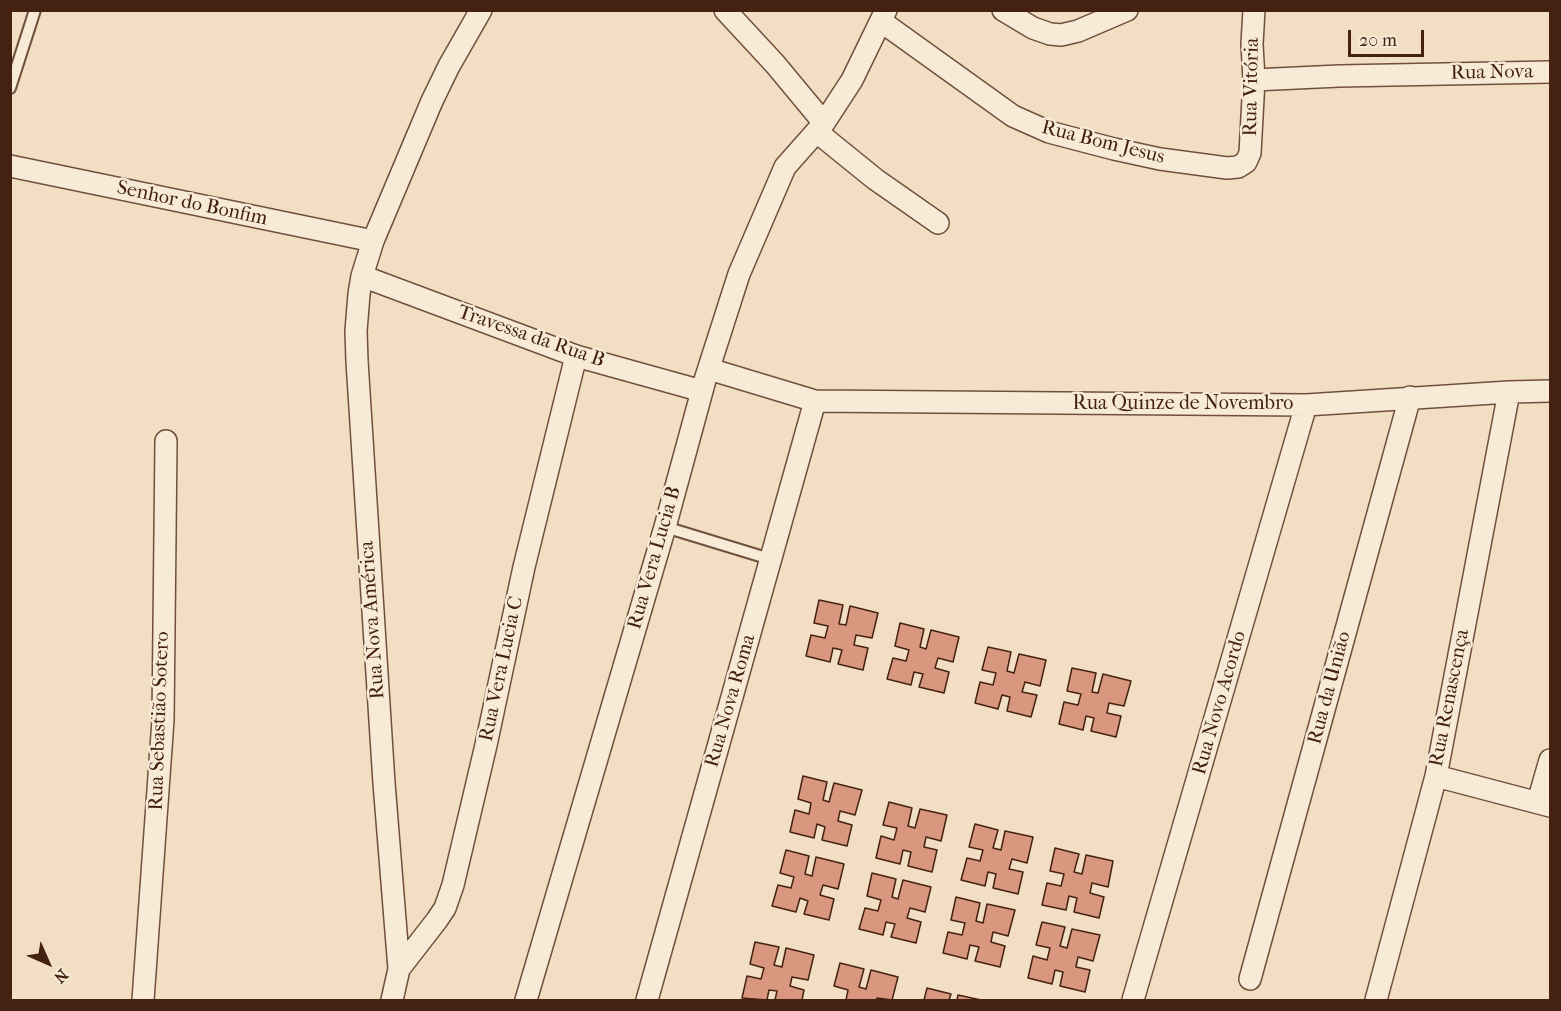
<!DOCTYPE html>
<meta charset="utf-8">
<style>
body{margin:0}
#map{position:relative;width:1561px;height:1011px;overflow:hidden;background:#f2dec2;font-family:"IM FELL French Canon",serif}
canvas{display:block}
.frame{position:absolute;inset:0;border:12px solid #442111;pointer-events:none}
.north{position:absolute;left:18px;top:933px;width:60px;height:60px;-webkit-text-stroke:4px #f7ead7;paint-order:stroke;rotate:135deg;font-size:16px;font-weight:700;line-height:24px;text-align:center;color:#442111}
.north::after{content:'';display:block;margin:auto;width:21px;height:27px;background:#442111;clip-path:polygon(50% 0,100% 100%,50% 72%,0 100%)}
.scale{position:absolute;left:1348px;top:30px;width:76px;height:27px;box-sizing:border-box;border:3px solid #442111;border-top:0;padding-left:8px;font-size:18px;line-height:21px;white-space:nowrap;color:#442111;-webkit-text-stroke:4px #f7ead7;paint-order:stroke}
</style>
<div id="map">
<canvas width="1561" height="1011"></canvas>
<div class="frame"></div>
<div class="north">N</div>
<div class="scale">20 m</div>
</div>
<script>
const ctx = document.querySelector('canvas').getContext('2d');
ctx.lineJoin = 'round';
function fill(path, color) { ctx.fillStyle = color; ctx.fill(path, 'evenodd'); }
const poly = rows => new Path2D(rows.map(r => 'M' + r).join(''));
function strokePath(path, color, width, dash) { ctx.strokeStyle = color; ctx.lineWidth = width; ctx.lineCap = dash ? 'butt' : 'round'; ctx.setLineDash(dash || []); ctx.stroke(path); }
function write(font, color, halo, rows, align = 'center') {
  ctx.font = font + ' "IM FELL French Canon",serif'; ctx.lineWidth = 5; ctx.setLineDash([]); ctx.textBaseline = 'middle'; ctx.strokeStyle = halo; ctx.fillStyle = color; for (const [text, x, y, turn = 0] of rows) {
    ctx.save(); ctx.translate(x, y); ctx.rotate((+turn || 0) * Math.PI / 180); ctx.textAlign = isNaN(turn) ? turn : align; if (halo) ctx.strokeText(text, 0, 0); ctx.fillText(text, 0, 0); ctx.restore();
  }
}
const building = poly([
 [819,600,843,605,839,624,846,625,850,606,878,613,872,638,856,635,854,645,868,648,863,670,838,664,842,650,833,648,830,662,806,656,811,635,825,638,828,626,814,623,819,600],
 [900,623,924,629,920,647,926,649,931,630,959,637,953,662,938,658,935,668,949,672,944,693,919,687,923,674,914,672,911,685,887,679,893,658,906,661,909,650,895,646,900,623],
 [988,647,1011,652,1007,671,1014,673,1019,654,1046,660,1040,686,1025,682,1022,692,1037,695,1031,717,1007,711,1010,697,1002,695,998,709,975,703,980,682,993,685,996,673,982,670,988,647],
 [1072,668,1096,673,1092,692,1098,693,1103,674,1131,681,1124,706,1109,703,1107,713,1121,716,1116,737,1091,731,1094,718,1086,716,1083,730,1059,724,1064,702,1078,705,1081,694,1067,691,1072,668],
 [803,776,827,782,823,800,829,802,834,783,862,790,855,815,840,811,838,821,852,825,847,846,822,840,825,827,817,824,814,838,790,832,795,810,809,814,811,803,798,799,803,776],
 [889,802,912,808,908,826,915,828,920,809,947,815,941,841,926,837,924,847,937,850,932,872,908,866,911,852,903,850,900,864,876,858,881,836,894,840,897,828,883,825,889,802],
 [975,824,998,830,993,848,1001,850,1005,831,1033,837,1027,863,1012,859,1009,869,1023,872,1018,894,993,888,996,874,988,872,985,886,961,880,967,858,980,861,983,850,969,847,975,824],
 [1055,848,1079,854,1074,872,1082,874,1086,855,1113,861,1108,887,1092,883,1090,893,1104,897,1099,918,1074,912,1077,898,1069,896,1066,910,1042,905,1047,883,1061,886,1064,874,1050,871,1055,848],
 [786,850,809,856,805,874,812,876,816,857,844,864,838,889,823,885,820,895,834,899,829,920,804,914,808,901,800,898,796,912,772,906,778,885,791,888,794,877,780,873,786,850],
 [872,873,896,879,892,897,898,899,903,880,931,887,925,912,910,908,907,918,921,922,916,943,891,937,895,924,886,922,883,935,859,929,865,908,878,911,881,900,867,896,872,873],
 [956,897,980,903,976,921,983,923,987,904,1015,910,1008,936,993,932,991,942,1005,946,1000,967,975,961,979,947,970,945,967,959,943,953,948,932,962,935,965,923,951,920,956,897],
 [1042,922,1065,927,1060,946,1067,948,1072,929,1100,935,1093,961,1078,957,1076,967,1090,970,1085,992,1060,986,1063,972,1055,970,1052,984,1028,978,1033,956,1047,960,1050,948,1036,945,1042,922],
 [755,942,779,947,774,965,782,967,786,948,814,955,808,980,792,977,790,986,804,990,802,1000,775,1000,777,991,769,990,767,1000,742,998,747,976,761,979,764,968,750,964,755,942],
 [840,963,864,969,859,987,866,989,871,970,898,977,892,1000,877,998,876,1000,846,1000,848,990,834,986,840,963],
 [927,988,951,994,949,1000,924,1000,927,988],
 [958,995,981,1000,957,1000,958,995]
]);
fill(building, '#d8977e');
strokePath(building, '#442111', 1.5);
const lane = poly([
 [10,88,35,10],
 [665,527,770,559]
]);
const street = poly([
 [725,10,775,64,824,123],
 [1003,10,1033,28,1050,34,1061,35,1078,31,1127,10],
 [882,22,1013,116,1049,132,1114,149,1160,159,1227,168,1238,167,1246,162,1250,153,1254,80,1252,44,1254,10],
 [1254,80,1339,76,1550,72],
 [817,132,875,179,938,223],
 [10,166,373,241],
 [362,276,576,356,702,391],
 [709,369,815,401,1306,405,1509,392,1550,391],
 [1436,776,1550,806],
 [1538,802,1550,760],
 [399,969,437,920,445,908,453,885,486,745,524,567,576,356],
 [1250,979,1410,397],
 [143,1000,163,720,166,441],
 [392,1000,399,969,384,783,357,361,356,331,359,294,362,276,373,241,432,101,449,66,481,10],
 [526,1000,665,527,705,380,739,274,785,167,824,123,852,80,886,10],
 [647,1000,815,401],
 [1133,1000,1306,405],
 [1376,1000,1436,776,1509,392]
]);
strokePath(lane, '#70503d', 14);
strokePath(street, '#70503d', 24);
strokePath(lane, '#f7ead7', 10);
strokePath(street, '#f7ead7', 21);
write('20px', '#442111', '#f7ead7', [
 ["Rua Nova",1492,73,-1],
 ["Rua Vitória",1252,87,-89],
 ["Rua Bom Jesus",1103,143,14],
 ["Senhor do Bonfim",192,204,12],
 ["Travessa da Rua B",531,337,19],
 ["Rua Quinze de Novembro",1183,404],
 ["Rua Vera Lucia B",655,558,-74],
 ["Rua Nova América",373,620,-94],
 ["Rua Vera Lucia C",502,669,-78],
 ["Rua da União",1330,688,-75],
 ["Rua Renascença",1450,698,-79],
 ["Rua Nova Roma",731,701,-74],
 ["Rua Novo Acordo",1220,703,-74],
 ["Rua Sebastião Sotero",160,721,-88]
]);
</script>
